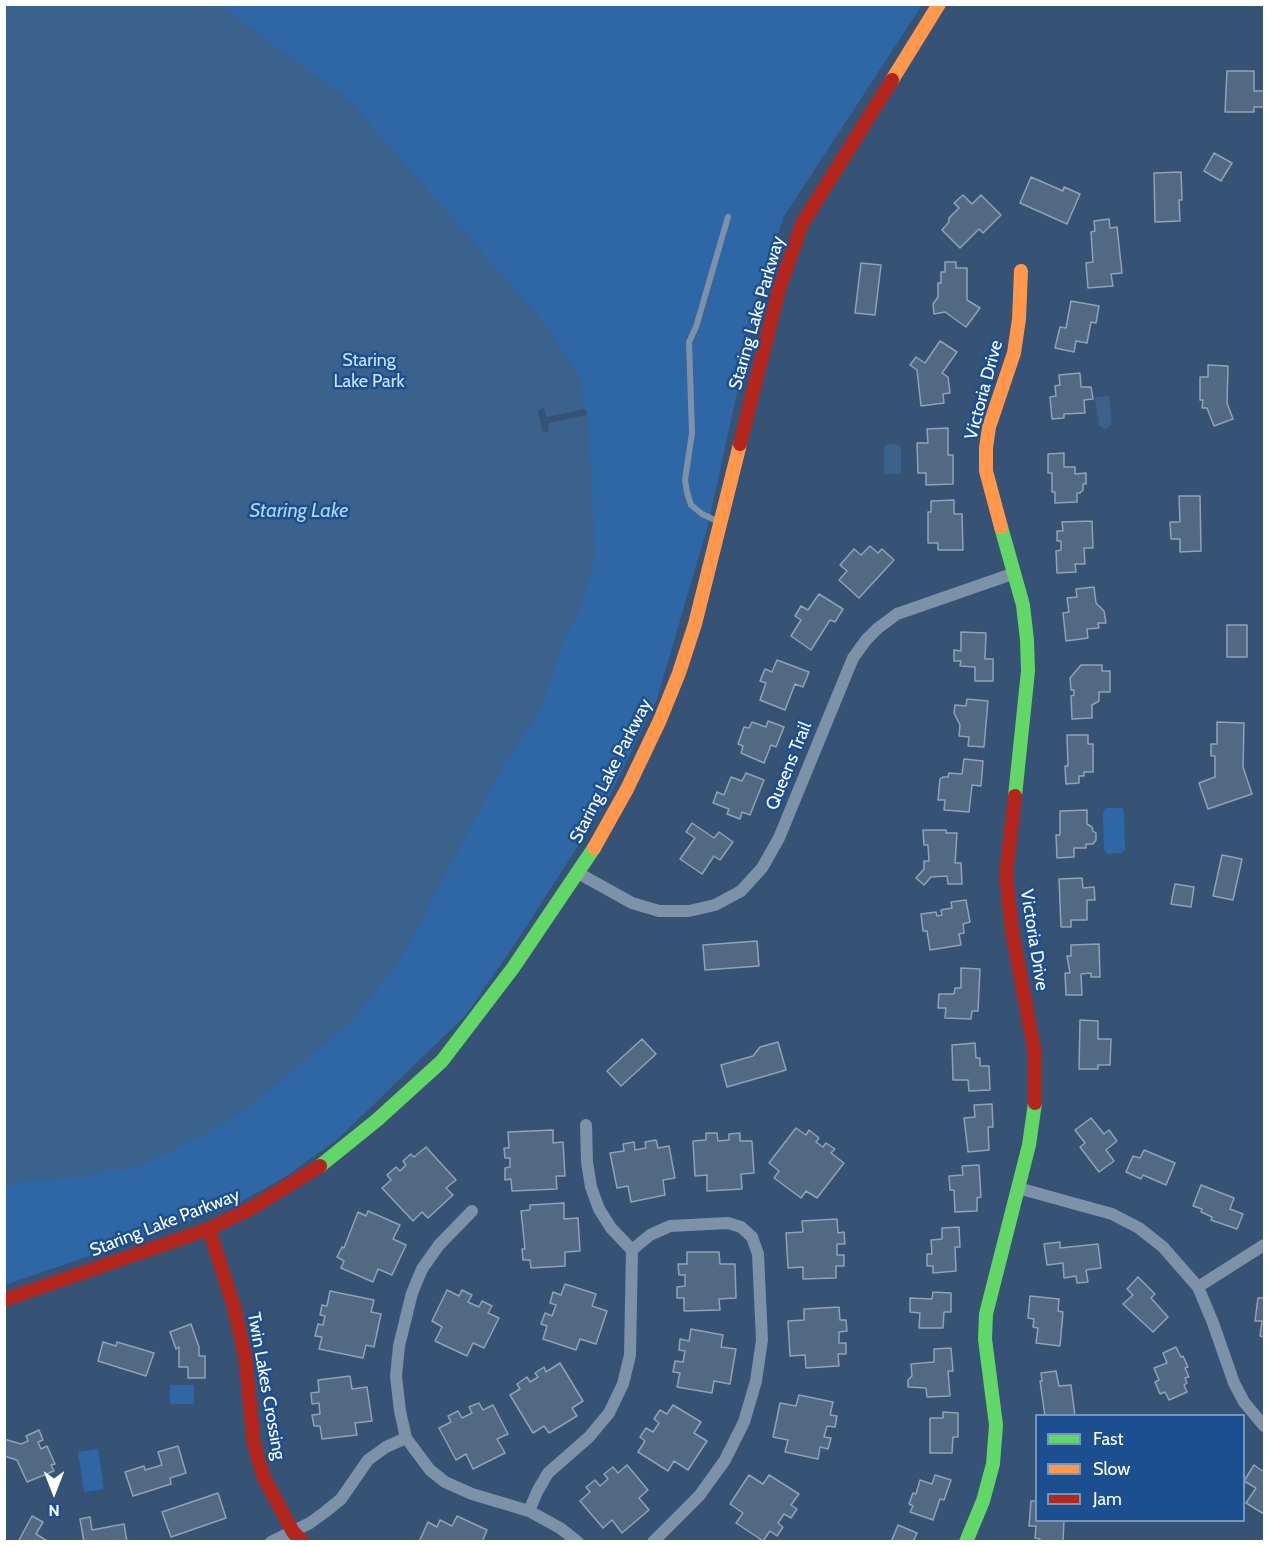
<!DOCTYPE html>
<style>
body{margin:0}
#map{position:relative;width:1269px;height:1546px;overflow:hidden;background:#365274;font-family:Cabin,sans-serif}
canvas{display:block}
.frame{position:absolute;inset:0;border:6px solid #fff;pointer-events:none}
.legend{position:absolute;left:1035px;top:1414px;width:210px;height:108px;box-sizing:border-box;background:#1b4f8f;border:2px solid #7695bc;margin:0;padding:8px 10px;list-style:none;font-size:18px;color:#fff}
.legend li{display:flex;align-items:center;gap:12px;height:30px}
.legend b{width:30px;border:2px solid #7695bc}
.north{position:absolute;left:24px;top:1462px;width:60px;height:60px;-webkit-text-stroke:4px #1b4f8f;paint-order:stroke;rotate:180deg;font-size:16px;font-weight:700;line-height:24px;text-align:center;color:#fff}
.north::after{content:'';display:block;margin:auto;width:21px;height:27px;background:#fff;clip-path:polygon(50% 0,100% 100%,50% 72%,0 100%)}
</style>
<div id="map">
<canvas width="1269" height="1546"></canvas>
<div class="frame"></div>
<ul class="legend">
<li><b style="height:8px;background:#63d668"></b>Fast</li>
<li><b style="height:8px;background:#ff974d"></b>Slow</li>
<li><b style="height:8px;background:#b3261e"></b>Jam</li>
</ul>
<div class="north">N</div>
</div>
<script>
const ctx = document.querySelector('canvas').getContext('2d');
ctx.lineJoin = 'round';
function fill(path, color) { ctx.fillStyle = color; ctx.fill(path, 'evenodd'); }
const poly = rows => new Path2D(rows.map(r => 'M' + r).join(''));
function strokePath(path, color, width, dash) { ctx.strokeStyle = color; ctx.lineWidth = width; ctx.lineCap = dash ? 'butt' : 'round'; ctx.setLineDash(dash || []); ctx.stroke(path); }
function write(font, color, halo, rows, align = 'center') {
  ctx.font = font + ' Cabin,sans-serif'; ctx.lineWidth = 5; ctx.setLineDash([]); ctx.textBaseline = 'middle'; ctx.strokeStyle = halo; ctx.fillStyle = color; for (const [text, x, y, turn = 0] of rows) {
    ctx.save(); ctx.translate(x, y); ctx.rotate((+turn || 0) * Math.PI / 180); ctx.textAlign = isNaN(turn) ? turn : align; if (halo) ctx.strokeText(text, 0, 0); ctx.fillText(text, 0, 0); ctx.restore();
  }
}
fill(poly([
 [4,5,922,5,783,218,757,302,708,525,657,699,608,799,519,938,466,1015,339,1138,285,1177,231,1207,5,1285],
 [1106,808,1122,808,1124,811,1125,850,1122,853,1108,854,1104,850,1103,812],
 [170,1385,194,1385,194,1404,170,1404],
 [98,1449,104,1489,84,1492,78,1452]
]), '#2f66a5');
fill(poly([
 [4,5,219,5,349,100,544,323,578,375,588,420,595,556,578,613,564,639,541,708,501,769,401,959,352,1020,294,1070,234,1118,173,1150,130,1170,109,1169,85,1177,33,1180,5,1187],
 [1109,396,1112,424,1106,429,1099,426,1095,397],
 [889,444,896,444,901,447,901,474,884,474,884,447]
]), '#3b618d');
fill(poly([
 [544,408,546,417,586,409,587,415,548,423,549,431,543,433,538,410]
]), '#365274');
const building = poly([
 [1227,71,1254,71,1254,91,1264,91,1264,107,1254,107,1254,112,1225,112,1227,71],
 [1214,153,1232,163,1221,181,1204,171,1214,153],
 [1181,172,1182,200,1179,200,1180,221,1155,222,1154,173,1181,172],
 [1031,177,1063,191,1064,187,1080,194,1067,224,1020,203,1031,177],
 [963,195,972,204,981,195,1001,215,983,233,979,229,960,248,942,230,949,222,949,218,959,208,954,203,963,195],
 [1109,219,1110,228,1117,227,1122,273,1111,274,1113,286,1088,288,1086,263,1093,262,1091,232,1095,231,1094,221,1109,219],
 [945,262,956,262,956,268,967,268,967,300,980,308,966,327,945,312,934,314,933,304,938,297,938,283,941,283,941,272,945,272,945,262],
 [861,263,881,265,875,315,855,313,861,263],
 [1071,301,1099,306,1096,323,1091,322,1087,343,1076,341,1074,352,1055,348,1060,327,1066,328,1071,301],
 [940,341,957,352,942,373,948,377,950,393,943,394,944,403,921,406,917,370,910,365,916,357,925,363,940,341],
 [1208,365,1228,366,1227,403,1233,419,1214,426,1207,408,1202,408,1203,400,1200,400,1200,377,1208,377,1208,365],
 [1080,373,1081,387,1091,387,1093,399,1084,400,1085,413,1064,414,1064,418,1052,419,1050,397,1056,396,1055,386,1060,385,1059,375,1080,373],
 [948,428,948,455,953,455,953,484,926,485,926,473,918,473,917,443,928,443,927,429,948,428],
 [1064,453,1064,467,1075,467,1075,474,1086,473,1086,484,1083,484,1083,490,1080,493,1077,493,1077,502,1055,503,1055,492,1052,492,1052,473,1048,473,1048,454,1064,453],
 [1179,496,1200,496,1201,551,1180,552,1180,539,1171,539,1170,522,1180,522,1179,496],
 [954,500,954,514,962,514,963,550,938,550,938,543,928,543,928,512,931,512,931,501,954,500],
 [1092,521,1093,548,1084,548,1085,564,1075,564,1076,572,1057,573,1056,551,1061,550,1061,541,1057,541,1057,531,1063,531,1062,522,1092,521],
 [870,546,878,553,882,549,894,560,859,598,839,580,847,571,840,565,854,549,861,555,870,546],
 [1094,587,1096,603,1104,611,1106,623,1098,623,1099,628,1087,629,1088,638,1066,641,1063,613,1069,612,1067,598,1077,597,1076,589,1094,587],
 [819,594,843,609,835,622,830,620,811,650,791,636,801,620,795,616,801,606,808,610,819,594],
 [1227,625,1247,625,1247,657,1227,657,1227,625],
 [961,632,986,633,985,659,993,659,993,681,975,681,975,667,960,666,961,661,954,661,954,650,961,651,961,632],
 [777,660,809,672,803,687,795,684,785,710,760,700,766,683,760,681,765,669,772,672,777,660],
 [1081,665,1102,665,1102,671,1110,671,1110,692,1099,692,1099,701,1092,705,1092,718,1072,719,1071,696,1074,695,1074,690,1071,690,1070,678,1081,665],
 [967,699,988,701,984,747,968,746,969,737,959,736,960,725,954,713,955,705,966,706,967,699],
 [768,721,784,727,776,747,771,745,764,763,741,753,743,746,738,744,744,727,749,728,752,722,766,727,768,721],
 [1217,722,1244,723,1243,767,1252,794,1208,809,1199,783,1215,777,1215,756,1211,756,1211,744,1217,744,1217,722],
 [1067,735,1088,735,1088,744,1093,744,1093,772,1084,772,1084,776,1079,776,1079,783,1066,784,1065,766,1068,766,1067,735],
 [964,759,983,761,981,786,972,785,969,812,944,810,945,800,938,800,940,779,943,777,948,777,949,773,962,774,964,759],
 [746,773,764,780,750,815,742,812,740,819,727,814,729,809,713,803,717,792,724,795,731,777,742,781,746,773],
 [1087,810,1087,824,1092,827,1093,831,1096,833,1096,840,1093,844,1086,844,1086,848,1074,848,1074,857,1057,858,1056,835,1060,835,1060,811,1087,810],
 [692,823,714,838,719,832,733,842,720,860,714,856,702,874,680,859,695,838,686,832,692,823],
 [923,830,946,830,946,833,957,833,955,863,961,863,962,884,948,884,947,876,931,877,924,885,916,878,924,869,924,861,929,861,928,845,924,845,923,830],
 [1222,855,1242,859,1233,900,1213,896,1222,855],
 [1082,878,1083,888,1094,887,1095,900,1087,900,1087,920,1071,920,1071,927,1061,927,1059,879,1082,878],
 [1175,884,1194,887,1191,907,1171,904,1175,884],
 [966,900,970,922,963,924,964,933,959,934,961,945,930,950,927,931,923,931,921,914,936,912,937,916,942,915,941,910,952,908,951,902,966,900],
 [757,941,759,966,705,970,703,945,757,941],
 [1099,944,1100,977,1091,977,1091,973,1081,974,1082,995,1066,995,1065,973,1070,973,1067,956,1071,956,1071,945,1099,944],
 [961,968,980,969,978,1011,972,1011,971,1019,945,1018,946,1008,938,1008,939,994,954,994,955,988,961,988,961,968],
 [1080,1020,1098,1021,1098,1039,1111,1039,1110,1065,1098,1065,1098,1069,1079,1069,1080,1020],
 [642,1039,656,1054,621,1086,607,1071,642,1039],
 [778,1042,786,1070,727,1087,721,1065,753,1056,760,1047,778,1042],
 [975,1043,976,1058,980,1058,980,1066,989,1066,990,1090,969,1091,968,1080,953,1080,952,1045,975,1043],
 [992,1104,993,1127,988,1127,989,1150,968,1152,964,1118,975,1117,974,1105,992,1104],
 [1091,1118,1104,1134,1109,1130,1117,1141,1106,1150,1114,1161,1099,1172,1080,1147,1085,1143,1075,1130,1091,1118],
 [796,1128,806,1135,809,1130,819,1138,816,1142,823,1147,826,1143,835,1149,831,1153,844,1163,817,1198,806,1191,801,1198,774,1178,779,1171,769,1163,796,1128],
 [553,1130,553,1143,563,1142,565,1176,556,1176,557,1189,512,1191,511,1179,505,1180,505,1168,510,1167,510,1158,505,1158,504,1148,509,1148,508,1132,553,1130],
 [706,1133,717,1133,718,1141,729,1140,729,1134,740,1133,740,1141,752,1141,754,1173,741,1174,742,1189,707,1191,707,1175,695,1176,693,1141,706,1140,706,1133],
 [656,1140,658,1148,669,1146,675,1178,663,1180,665,1195,631,1202,628,1186,617,1188,610,1153,624,1151,623,1144,634,1142,635,1150,646,1148,645,1142,656,1140],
 [426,1147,456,1180,446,1188,453,1195,428,1218,422,1212,413,1221,382,1188,391,1180,387,1175,396,1167,400,1171,406,1165,403,1161,411,1154,414,1157,426,1147],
 [1144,1150,1175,1163,1166,1185,1143,1175,1141,1179,1126,1172,1133,1156,1140,1158,1144,1150],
 [979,1165,981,1197,977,1198,977,1211,955,1212,954,1190,950,1190,949,1176,963,1175,962,1166,979,1165],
 [1201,1185,1234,1198,1230,1209,1243,1214,1237,1229,1211,1220,1212,1217,1201,1212,1202,1209,1193,1206,1201,1185],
 [564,1203,564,1219,578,1218,580,1251,565,1252,565,1266,531,1268,530,1260,523,1260,522,1249,525,1249,521,1211,530,1210,530,1205,564,1203],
 [368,1211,400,1225,393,1239,406,1245,392,1275,378,1269,373,1282,341,1268,344,1261,337,1257,342,1247,344,1248,358,1212,366,1216,368,1211],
 [837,1219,838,1233,844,1232,845,1244,837,1244,837,1255,844,1255,844,1266,836,1266,836,1278,803,1279,803,1267,788,1268,786,1233,803,1232,802,1221,837,1219],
 [959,1227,960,1247,955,1247,956,1271,933,1273,933,1266,927,1266,927,1254,932,1254,931,1240,942,1239,942,1228,959,1227],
 [1060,1242,1060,1248,1098,1244,1101,1268,1086,1270,1088,1282,1077,1283,1076,1276,1064,1278,1063,1263,1047,1265,1044,1244,1060,1242],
 [687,1252,719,1252,720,1264,735,1264,736,1298,719,1299,720,1310,684,1311,684,1298,677,1298,677,1287,685,1286,685,1275,679,1275,678,1264,687,1264,687,1252],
 [1138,1277,1155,1294,1151,1298,1168,1317,1153,1332,1123,1304,1133,1295,1127,1289,1138,1277],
 [565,1284,596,1294,592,1306,607,1311,596,1344,580,1339,576,1350,543,1339,547,1326,541,1324,545,1313,552,1316,556,1305,550,1303,553,1292,561,1295,565,1284],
 [447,1290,459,1296,462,1290,472,1295,468,1302,479,1307,482,1301,492,1306,488,1313,499,1318,484,1348,473,1343,467,1356,435,1341,442,1327,432,1321,447,1290],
 [330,1291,374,1300,371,1312,381,1314,374,1347,366,1345,363,1358,319,1349,322,1337,315,1336,318,1324,323,1325,325,1316,320,1315,322,1305,327,1306,330,1291],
 [933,1292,951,1293,951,1312,944,1312,943,1328,919,1328,920,1313,910,1312,910,1298,932,1299,933,1292],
 [1030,1296,1059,1299,1058,1311,1063,1312,1060,1346,1036,1343,1038,1328,1033,1327,1034,1319,1028,1318,1030,1296],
 [1258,1298,1264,1298,1264,1337,1260,1336,1262,1321,1255,1321,1258,1298],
 [839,1307,840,1320,846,1320,847,1331,839,1332,839,1343,846,1343,846,1354,838,1354,839,1366,806,1368,805,1355,790,1356,788,1321,804,1320,804,1309,839,1307],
 [191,1324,199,1347,199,1356,205,1356,205,1378,188,1378,188,1367,179,1367,179,1347,176,1349,170,1332,191,1324],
 [691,1329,723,1335,721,1347,736,1349,730,1384,714,1381,712,1393,677,1387,680,1373,673,1372,675,1361,683,1362,685,1351,679,1350,680,1339,689,1341,691,1329],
 [103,1342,116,1346,117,1342,154,1353,146,1376,98,1361,103,1342],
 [1176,1347,1181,1357,1183,1356,1188,1367,1185,1368,1189,1377,1185,1378,1187,1383,1184,1385,1187,1392,1169,1400,1165,1392,1160,1394,1155,1382,1159,1380,1154,1368,1167,1363,1163,1353,1176,1347],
 [951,1348,953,1371,948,1371,950,1396,927,1397,926,1388,908,1387,908,1380,912,1376,911,1364,934,1362,934,1349,951,1348],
 [560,1363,583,1401,572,1408,577,1416,549,1433,544,1426,533,1433,510,1395,520,1389,517,1384,527,1377,530,1382,538,1377,535,1373,544,1367,546,1372,560,1363],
 [1056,1371,1059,1386,1071,1385,1075,1416,1045,1416,1040,1381,1042,1381,1041,1373,1056,1371],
 [350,1376,352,1389,367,1387,372,1421,355,1423,357,1435,322,1439,320,1426,314,1426,312,1415,320,1414,319,1403,312,1404,311,1393,319,1392,318,1380,350,1376],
 [799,1395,833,1402,830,1415,837,1416,835,1427,827,1426,824,1437,831,1438,828,1449,820,1447,818,1459,785,1452,788,1440,773,1437,780,1403,796,1406,799,1395],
 [479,1403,483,1410,493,1405,508,1434,497,1439,505,1453,473,1469,466,1454,456,1460,439,1428,451,1422,448,1416,458,1411,462,1418,472,1413,469,1407,479,1403],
 [673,1405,701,1422,694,1433,707,1441,688,1470,674,1461,668,1471,638,1452,645,1441,640,1437,646,1428,653,1432,659,1423,654,1419,660,1410,667,1414,673,1405],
 [943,1412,958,1413,958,1437,953,1437,952,1453,930,1453,930,1418,943,1418,943,1412],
 [39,1430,43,1440,38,1442,41,1449,47,1446,55,1464,51,1465,54,1471,27,1482,17,1460,4,1456,4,1439,21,1444,28,1441,26,1436,39,1430],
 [178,1446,186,1473,170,1478,171,1484,133,1496,125,1472,144,1466,145,1470,162,1465,158,1452,178,1446],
 [627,1465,648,1490,639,1498,649,1510,622,1533,612,1520,603,1528,580,1501,590,1492,586,1487,595,1480,600,1486,608,1479,604,1474,613,1467,618,1473,627,1465],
 [1254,1465,1264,1472,1264,1514,1246,1503,1256,1488,1244,1481,1254,1465],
 [749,1475,763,1484,769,1475,799,1494,791,1505,797,1509,791,1518,784,1514,778,1523,783,1527,777,1536,770,1531,763,1541,736,1523,743,1513,730,1504,749,1475],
 [935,1475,951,1480,944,1500,940,1499,933,1520,910,1512,913,1506,909,1504,913,1493,916,1494,920,1480,932,1484,935,1475],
 [218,1493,226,1518,171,1537,162,1512,218,1493],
 [1031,1501,1036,1501,1036,1520,1064,1520,1063,1542,1040,1542,1040,1539,1035,1538,1036,1526,1029,1526,1031,1501],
 [32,1516,43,1522,36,1534,49,1542,18,1542,32,1516],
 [457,1516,487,1530,482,1542,419,1542,428,1522,437,1527,440,1520,452,1526,457,1516],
 [90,1517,92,1530,124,1524,127,1542,84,1542,80,1519,90,1517],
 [898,1525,917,1533,913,1542,891,1542,898,1525]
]);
fill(building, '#526984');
strokePath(building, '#92a2b6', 1.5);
strokePath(poly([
 [717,521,702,514,691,505,687,492,685,480,692,433,689,342,696,327,728,217]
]), '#7d92a8', 6);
strokePath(poly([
 [578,873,632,903,659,911,689,911,715,905,741,891,762,868,779,838,853,658,866,640,878,628,897,614,1015,573],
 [586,1125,587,1162,591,1187,599,1209,611,1228,632,1250],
 [1018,1188,1112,1214,1139,1228,1163,1247,1198,1287,1213,1323,1234,1383,1244,1402,1264,1426],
 [472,1211,439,1245,422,1269,412,1293,399,1346,396,1376,400,1411,406,1438,430,1470,445,1482,472,1494,529,1511,560,1528,578,1542],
 [1198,1287,1264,1245],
 [529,1511,537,1492,548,1473,589,1437,609,1413,623,1384,630,1355,632,1250,650,1235,670,1226,728,1223,741,1227,752,1237,758,1254,762,1340,756,1381,744,1422,725,1460,699,1496,653,1542],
 [271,1542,310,1523,325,1512,341,1499,368,1460,386,1447,406,1438]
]), '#7d92a8', 12);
strokePath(poly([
 [1001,527,1023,605,1027,640,1028,671,1015,796],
 [320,1166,377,1120,442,1061,513,968,594,848],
 [966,1542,983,1501,993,1464,996,1425,985,1339,986,1314,1029,1145,1035,1103]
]), '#63d668', 14);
strokePath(poly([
 [892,80,939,4],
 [1001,527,986,471,986,448,989,427,1014,353,1019,319,1021,271],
 [594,848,627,789,660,720,679,673,695,624,740,444]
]), '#ff974d', 14);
strokePath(poly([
 [740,444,779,289,802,224,892,80],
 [1015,796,1006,875,1012,931,1035,1054,1035,1103],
 [209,1229,234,1307,245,1356,254,1445,264,1478,293,1532,303,1542],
 [4,1300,209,1229,250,1209,320,1166]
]), '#b3261e', 14);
write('18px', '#fff', '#1b4f8f', [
 ["Staring Lake Parkway",757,313,-74],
 ["Victoria Drive",984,390,-75],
 ["Queens Trail",789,766,-68],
 ["Staring Lake Parkway",611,771,-63],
 ["Victoria Drive",1034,940,81],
 ["Staring Lake Parkway",165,1223,-21],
 ["Twin Lakes Crossing",266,1386,80]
]);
write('18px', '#cfe3fa', '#1b4f8f', [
 ["Staring",369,361],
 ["Lake Park",369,382]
]);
write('italic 20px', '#b5d3f5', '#1b4f8f', [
 ["Staring Lake",299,511]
]);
</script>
